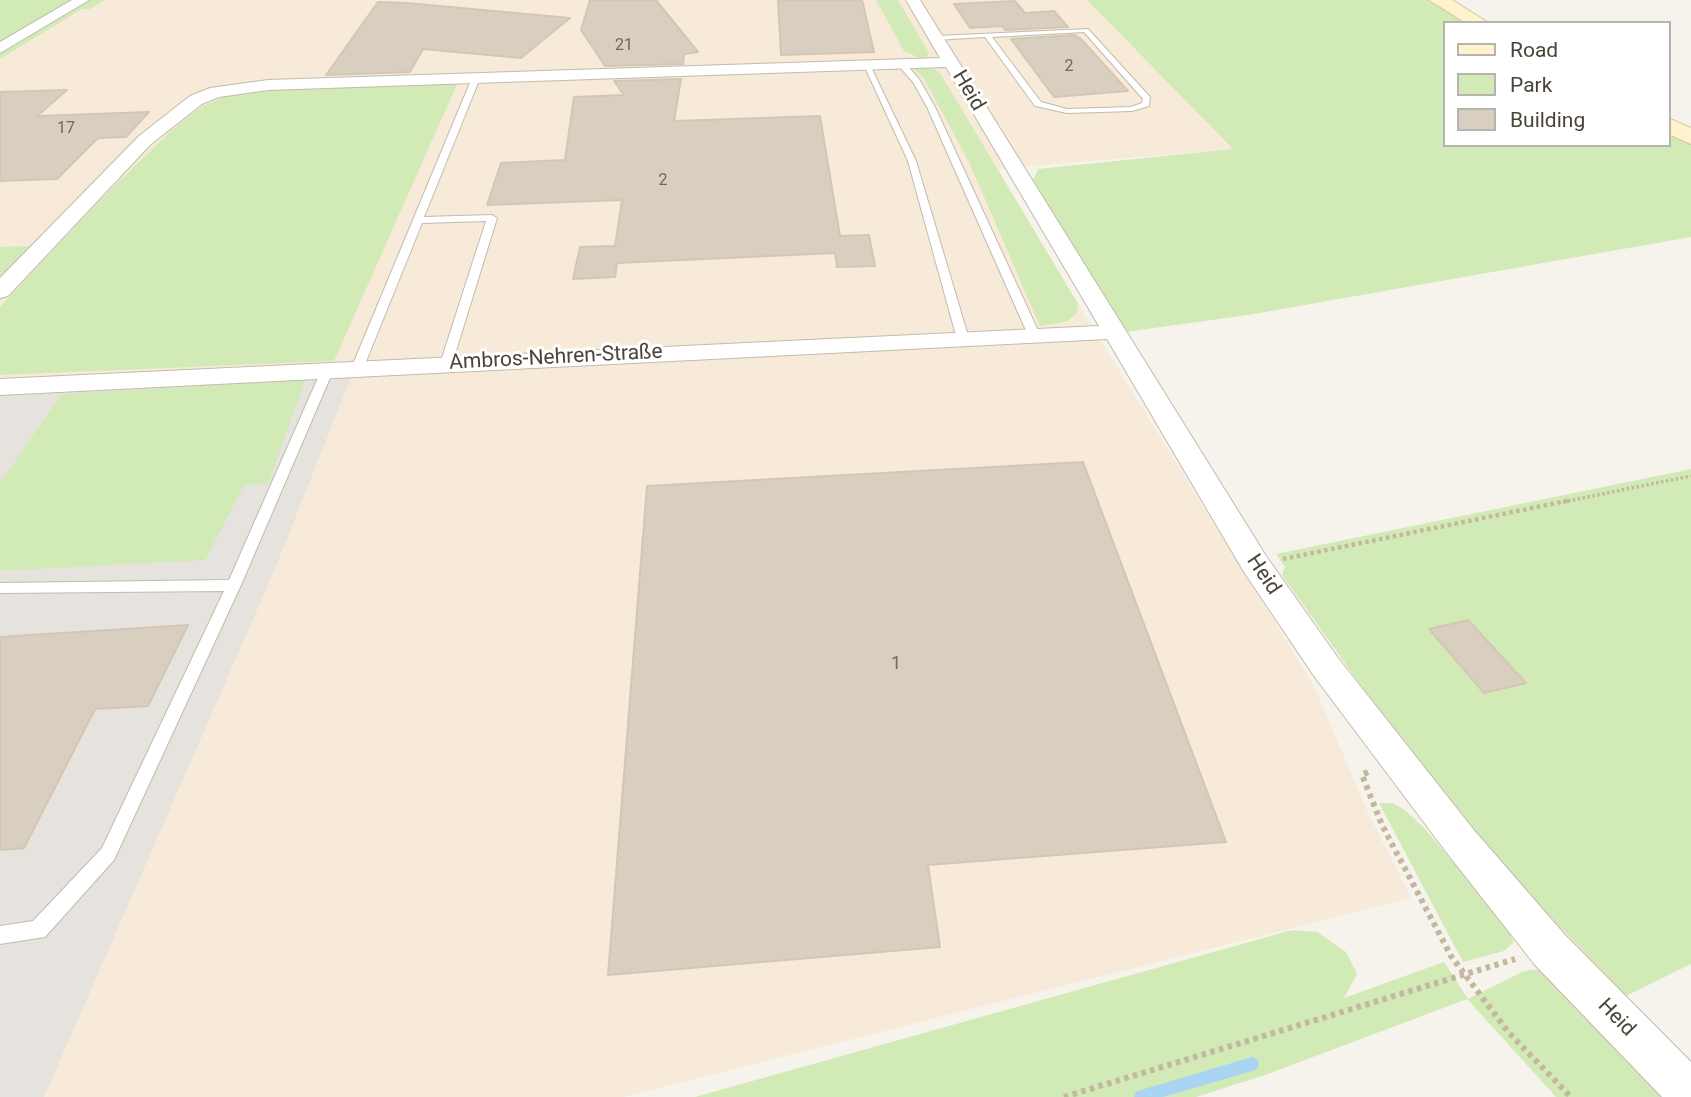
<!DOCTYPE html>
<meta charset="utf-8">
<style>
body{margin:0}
#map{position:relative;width:1691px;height:1097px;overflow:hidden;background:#f6f3ec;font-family:Roboto,sans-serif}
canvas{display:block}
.legend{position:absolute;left:1443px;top:21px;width:228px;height:126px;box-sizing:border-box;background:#fff;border:2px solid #b7b4b0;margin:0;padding:9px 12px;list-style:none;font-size:21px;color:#4b4439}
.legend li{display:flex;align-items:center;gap:14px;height:35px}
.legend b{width:35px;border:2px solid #b7b4b0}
</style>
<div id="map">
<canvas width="1691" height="1097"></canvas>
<ul class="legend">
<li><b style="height:9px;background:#fff3cd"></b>Road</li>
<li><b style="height:19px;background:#d2eab5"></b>Park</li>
<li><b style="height:19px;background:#d8cfc1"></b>Building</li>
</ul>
</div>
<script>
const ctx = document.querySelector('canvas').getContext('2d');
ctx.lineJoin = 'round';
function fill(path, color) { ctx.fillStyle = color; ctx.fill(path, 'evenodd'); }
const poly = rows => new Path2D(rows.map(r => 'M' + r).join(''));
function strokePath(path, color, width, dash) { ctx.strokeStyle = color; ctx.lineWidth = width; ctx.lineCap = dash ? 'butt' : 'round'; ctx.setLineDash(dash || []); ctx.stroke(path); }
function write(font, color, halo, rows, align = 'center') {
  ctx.font = font + ' Roboto,sans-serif'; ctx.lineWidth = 6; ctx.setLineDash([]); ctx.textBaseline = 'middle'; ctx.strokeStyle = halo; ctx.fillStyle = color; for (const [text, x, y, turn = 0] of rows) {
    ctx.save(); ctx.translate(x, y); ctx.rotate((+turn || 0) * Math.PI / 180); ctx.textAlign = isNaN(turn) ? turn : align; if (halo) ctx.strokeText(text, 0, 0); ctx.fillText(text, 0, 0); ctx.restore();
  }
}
fill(poly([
 [96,0,1087,0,1234,149,998,169,1078,304,1314,686,1368,813,1411,898,623,1097,0,1097,0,59]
]), '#f7ead8');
fill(poly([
 [352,375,274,571,44,1097,0,1097,0,394]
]), '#e6e2dd');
fill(poly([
 [0,0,105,0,90,9,82,9,0,59],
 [876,0,898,0,929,53,927,57,920,58,904,51],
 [1087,0,1429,0,1471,23,1444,23,1444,145,1668,145,1668,132,1691,144,1691,237,1248,315,1125,332,1033,180,1038,169,1233,149],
 [912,68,934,69,940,73,946,83,1078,304,1077,313,1066,322,1040,326,969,162,923,77],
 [457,84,334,361,0,375,0,307,109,191,173,129,201,107,234,93,252,91],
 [31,246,0,278,0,247],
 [305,380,268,484,244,485,205,560,0,571,0,483,62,394],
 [1691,469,1691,964,1626,996,1515,880,1387,722,1282,575,1285,567,1276,554],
 [1379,803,1393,803,1406,811,1426,830,1511,931,1513,943,1504,951,1463,962],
 [1292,930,1317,932,1346,952,1357,974,1344,998,1444,962,1468,999,1524,971,1541,969,1669,1097,1556,1097,1467,999,1265,1075,1196,1097,695,1097]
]), '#d2eab5');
fill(poly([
 [1252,1057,1257,1059,1259,1064,1257,1069,1252,1071,1163,1097,1134,1097,1136,1092,1141,1090,1252,1057]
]), '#a9d4f2');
const building = poly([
 [590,0,656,0,698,52,684,54,683,64,605,66,581,30,590,0],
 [778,0,862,0,874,52,781,55,778,0],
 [1015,1,1025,13,1054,11,1068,27,1005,30,1002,26,970,28,954,4,1015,1],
 [378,2,407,3,570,18,521,58,423,49,410,72,326,75,378,2],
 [1075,35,1081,39,1128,91,1054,97,1011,39,1075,35],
 [681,79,674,121,820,116,840,236,869,235,875,266,837,267,835,253,617,263,615,277,573,279,580,247,615,246,622,200,487,205,501,163,565,160,574,97,624,95,614,81,681,79],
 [67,90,37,116,149,112,126,137,98,138,57,179,0,181,0,92,67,90],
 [1083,462,1226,842,928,865,940,947,608,975,647,486,1083,462],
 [1468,620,1526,683,1484,693,1429,629,1468,620],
 [188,625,148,706,95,709,24,848,0,850,0,637,188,625]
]);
fill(building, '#d8cfc1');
strokePath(building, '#d3c7b4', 2);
const service = poly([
 [1088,29,1150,97,1149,106,1132,111,1067,113,1035,106,985,37,936,40,932,38,936,36,1088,29],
 [1084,32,1143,99,1142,103,1131,107,1067,109,1041,102,992,37,1084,32],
 [898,62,904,62,919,79,935,107,1040,335,1038,337,1034,338,1028,335,927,107,913,82,897,64,898,62],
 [863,63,870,65,916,161,969,339,967,341,963,342,957,339,908,161,863,63],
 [476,76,480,78,424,217,492,215,497,218,452,364,446,367,440,364,486,221,422,223,363,369,361,371,353,371,351,369,472,78,476,76],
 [327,368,333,371,241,585,114,860,45,937,0,944,0,926,33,921,102,848,224,591,0,593,0,583,229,580,321,371,327,368]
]);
const minor = poly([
 [72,0,89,0,0,53,0,42,72,0],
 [906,0,920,0,1266,556,1338,658,1473,829,1565,935,1691,1062,1691,1097,1662,1097,1535,965,1447,853,1314,676,1244,572,1107,339,0,395,0,379,1099,326,946,67,268,90,219,97,202,104,151,144,8,296,0,298,0,278,139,136,190,96,210,88,268,80,940,58,906,0]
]);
const secondary = poly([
 [1429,0,1452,0,1489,23,1466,23,1429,0],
 [1668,118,1691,128,1691,144,1668,134,1668,118]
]);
strokePath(service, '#c2bbae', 2);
strokePath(minor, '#c2bbae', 2);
strokePath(secondary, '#d6c79b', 2);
strokePath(poly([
 [1563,502,1691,476]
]), '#c4b79f', 3.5, [2.5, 2.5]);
strokePath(poly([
 [1283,559,1571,500]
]), '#c4b79f', 4.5, [3.5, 3.5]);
strokePath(poly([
 [1368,772,1362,775,1382,825,1451,956,1509,1033,1571,1097],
 [1064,1097,1515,959]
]), '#c4b79f', 6, [4.5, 4.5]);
fill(service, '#fff');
fill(minor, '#fff');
fill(secondary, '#fff3cd');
write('16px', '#6e675b', null, [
 ["21",624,46],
 ["2",1069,67],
 ["17",66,129],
 ["2",663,181]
]);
write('18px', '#6e675b', null, [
 ["1",896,664]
]);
write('21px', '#4b4439', '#fff', [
 ["Heid",968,91,59],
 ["Ambros-Nehren-Straße",556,358,-3],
 ["Heid",1263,575,56],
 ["Heid",1616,1018,46]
]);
</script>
